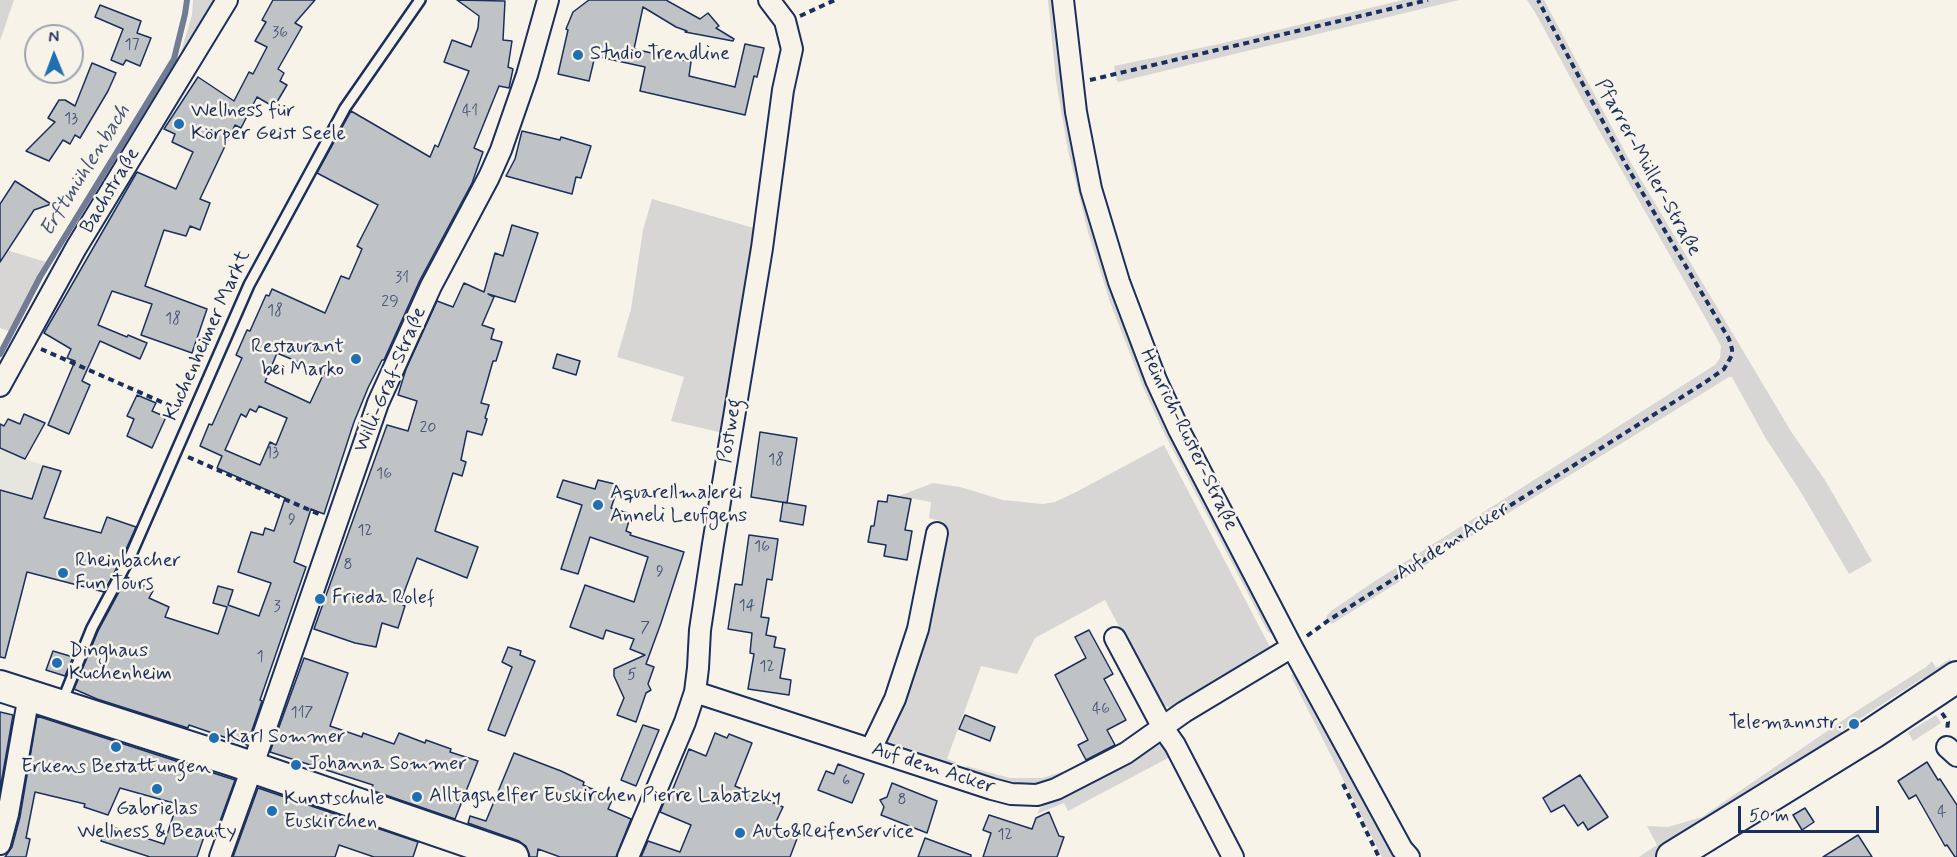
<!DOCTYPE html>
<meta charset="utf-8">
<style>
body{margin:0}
#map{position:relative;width:1957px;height:857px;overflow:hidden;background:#f7f3e8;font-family:Mynerve,sans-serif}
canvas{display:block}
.north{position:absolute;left:24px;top:24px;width:60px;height:60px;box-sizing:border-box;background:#f7f3e8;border:2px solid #9fa5b1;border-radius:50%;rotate:359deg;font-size:16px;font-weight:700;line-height:24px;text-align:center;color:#1b2f5e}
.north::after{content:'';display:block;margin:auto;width:21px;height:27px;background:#1f6fb2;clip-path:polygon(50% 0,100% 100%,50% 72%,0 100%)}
.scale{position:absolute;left:1738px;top:806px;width:141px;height:27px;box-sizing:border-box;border:3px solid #1b2f5e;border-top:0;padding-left:8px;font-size:18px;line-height:21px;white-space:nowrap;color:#1b2f5e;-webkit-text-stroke:4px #f7f3e8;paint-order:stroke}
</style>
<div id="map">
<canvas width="1957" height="857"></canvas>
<div class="north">N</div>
<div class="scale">50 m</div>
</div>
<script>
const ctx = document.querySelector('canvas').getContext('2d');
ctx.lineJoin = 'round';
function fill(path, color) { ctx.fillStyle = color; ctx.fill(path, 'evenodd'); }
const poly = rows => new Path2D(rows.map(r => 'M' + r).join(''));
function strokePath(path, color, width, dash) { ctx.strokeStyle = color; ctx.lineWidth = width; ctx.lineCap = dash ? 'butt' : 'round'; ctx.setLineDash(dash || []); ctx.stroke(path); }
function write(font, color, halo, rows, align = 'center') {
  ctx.font = font + ' Mynerve,sans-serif'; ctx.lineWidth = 5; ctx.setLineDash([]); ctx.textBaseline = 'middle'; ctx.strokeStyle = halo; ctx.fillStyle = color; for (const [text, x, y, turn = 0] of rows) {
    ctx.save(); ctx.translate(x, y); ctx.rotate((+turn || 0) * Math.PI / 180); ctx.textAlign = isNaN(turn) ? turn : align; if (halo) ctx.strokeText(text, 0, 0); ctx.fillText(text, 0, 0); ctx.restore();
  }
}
fill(poly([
 [0,448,13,455,61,471,0,550]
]), '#e6e5de');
fill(poly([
 [0,0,14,0,0,41],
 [193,0,213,0,178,61,192,15],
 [1048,0,1054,0,1065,99,1072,143,1081,185,1101,256,1128,339,1149,386,1271,624,1273,635,1268,632,1162,429,1143,387,1110,302,1088,232,1068,150,1056,81],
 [1403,0,1459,0,1118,82,1116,79,1114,66,1219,44],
 [1527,0,1544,0,1631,163,1792,433,1825,480,1872,561,1849,574,1802,494,1765,437,1732,377,1729,377,1494,522,1332,624,1326,617,1331,611,1372,583,1707,370,1715,365,1720,358,1721,346,1715,335,1596,125,1536,14],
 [652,199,754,228,723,433,671,421,684,377,617,357,631,309,643,230],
 [0,248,46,262,9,331,0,328],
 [1164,445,1270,647,1268,650,1175,708,1164,706,1158,700,1105,600,1035,638,1017,674,981,666,947,759,956,762,954,766,951,768,887,747,884,743,946,535,944,522,929,518,931,502,899,496,933,483,960,487,1003,500,1043,504,1055,502,1076,492],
 [1950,659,1953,665,1927,684,1923,678,1841,731,1844,737,1722,814,1655,857,1639,857,1657,845,1647,826,1668,827,1702,817,1852,714,1926,667,1932,661,1936,668],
 [1293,673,1297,677,1396,857,1382,857,1291,676],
 [1936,715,1941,723,1913,741,1908,732],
 [1140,731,1137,738,1041,787,1013,787,967,771,966,769,966,766,1010,778,1042,778,1081,766,1116,747],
 [1156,742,1165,743,1170,757,1068,811,1064,803,1037,814,1040,808,1046,804]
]), '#d7d6d4');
strokePath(poly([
 [0,354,40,277,174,59,185,14,187,0]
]), '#727c95', 6);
const building = poly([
 [273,0,315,0,295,23,302,27,278,69,284,73,280,81,287,85,274,107,257,97,241,128,235,125,200,199,210,203,200,230,190,226,186,236,164,230,145,286,207,309,192,353,141,335,152,304,112,291,98,325,127,337,128,335,147,343,140,359,100,341,82,381,90,385,69,434,48,425,75,361,67,358,71,349,44,333,137,172,176,189,193,152,172,142,175,134,164,129,198,77,234,101,249,72,253,74,267,47,255,41,266,22,262,20,273,0],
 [457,0,505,1,503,40,512,41,508,67,513,69,509,88,499,86,474,148,483,152,472,183,420,280,384,360,382,360,368,388,354,422,324,514,311,509,294,562,306,567,260,700,262,701,247,745,189,725,188,728,97,699,74,689,98,631,127,577,153,591,149,598,169,607,165,617,218,634,227,607,213,603,218,586,233,590,228,605,259,616,271,583,238,572,251,532,263,535,265,528,274,531,285,498,217,468,222,456,200,446,209,424,212,425,242,358,236,355,247,330,250,331,266,295,269,296,272,289,325,313,341,276,349,279,362,249,357,246,378,205,317,173,351,111,430,157,435,145,438,147,469,71,444,62,452,40,471,47,478,28,479,16,457,0],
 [277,353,324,373,310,403,265,382,277,353],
 [259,406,287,418,276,445,270,442,260,465,225,450,241,414,246,417,250,409,256,412,259,406],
 [589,0,666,0,700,19,708,13,719,26,716,28,734,39,733,41,685,32,687,31,676,27,643,7,634,49,691,62,689,76,735,87,745,44,764,48,757,77,754,76,745,115,640,91,645,67,595,56,589,81,558,74,568,30,566,29,573,12,589,0],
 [100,5,141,21,137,33,151,38,140,66,126,60,123,65,111,60,123,29,95,17,100,5],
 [92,63,116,73,108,91,80,138,75,135,70,144,63,140,49,161,26,151,55,122,48,118,59,100,65,100,75,106,92,63],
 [522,131,560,140,561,137,591,146,581,178,576,177,572,194,506,176,515,159,522,131],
 [15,181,51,204,34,210,0,262,0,204,15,181],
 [512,225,538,233,515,302,488,294,494,297,482,325,494,329,491,339,502,342,496,361,493,361,481,403,489,405,485,418,487,419,482,435,467,431,461,460,466,462,462,476,453,473,435,531,478,547,467,578,417,558,400,603,405,606,398,628,382,623,376,647,355,643,314,629,387,425,408,431,417,401,398,395,406,369,437,301,453,307,464,283,484,292,495,253,503,256,512,225],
 [557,354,580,361,576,375,553,368,557,354],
 [137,395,156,403,152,411,166,417,152,448,127,436,134,419,127,416,137,395],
 [24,414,45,423,25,459,0,448,0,424,4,426,8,419,20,424,24,414],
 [760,432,797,438,787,503,751,497,760,432],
 [43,466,61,471,44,518,101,533,107,517,136,527,124,554,104,592,27,572,5,658,0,657,0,490,32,499,43,466],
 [563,480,595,489,598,480,619,485,611,508,631,514,626,531,631,533,630,535,684,552,661,623,646,664,654,667,648,684,651,690,646,693,636,722,617,715,624,698,614,676,614,669,645,655,630,649,634,639,606,630,603,639,570,627,585,585,634,602,648,557,590,537,578,574,561,569,582,505,557,497,563,480],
 [888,495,911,499,905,530,912,531,907,560,884,556,886,545,868,542,871,526,874,526,878,501,887,502,888,495],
 [783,502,806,506,803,525,780,521,783,502],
 [749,535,778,539,772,580,767,579,761,617,769,618,766,635,776,637,774,647,785,649,780,678,791,680,789,695,748,689,754,654,750,653,752,633,728,629,735,584,742,585,749,535],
 [1089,630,1113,674,1104,679,1126,720,1107,730,1115,745,1086,760,1078,745,1088,740,1055,675,1086,658,1075,637,1089,630],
 [508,647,521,651,520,655,535,661,505,736,488,730,512,667,502,662,508,647],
 [53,651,73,657,65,676,46,670,53,651],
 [304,658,348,673,330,726,362,737,363,733,394,744,399,733,425,743,426,740,451,749,450,752,478,761,455,819,371,790,373,785,270,752,304,658],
 [0,712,13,715,0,790,0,712],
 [965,715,995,727,990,741,959,729,965,715],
 [37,716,235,780,215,835,206,831,197,857,150,857,101,841,106,825,164,844,177,804,120,788,108,815,84,807,85,804,35,792,26,838,30,839,26,857,5,857,12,847,20,817,37,716],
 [643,725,659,730,636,786,621,780,643,725],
 [715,733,727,738,729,734,752,743,735,786,783,807,774,826,798,836,790,857,641,857,648,841,680,852,691,825,660,812,667,795,670,796,689,749,706,756,715,733],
 [514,753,561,771,584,782,583,785,613,798,608,809,631,819,616,857,560,857,538,849,537,857,530,857,526,846,519,841,468,823,470,816,486,821,514,753],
 [1927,762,1938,780,1940,779,1957,805,1957,857,1955,857,1947,845,1945,846,1916,795,1909,799,1898,781,1927,762],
 [838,764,864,774,852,803,818,790,826,771,834,774,838,764],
 [1580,775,1608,817,1588,830,1583,822,1578,826,1564,805,1551,812,1543,798,1580,775],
 [892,783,937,801,927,833,881,815,884,807,880,800,887,797,892,783],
 [258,788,418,842,413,857,374,857,339,845,335,857,233,857,258,788],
 [1805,808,1814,822,1802,830,1793,815,1805,808],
 [1049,812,1059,836,1064,837,1057,857,983,857,991,833,983,830,989,815,1032,829,1036,818,1049,812],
 [1858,835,1872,857,1823,857,1858,835],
 [925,838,971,855,971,857,918,857,925,838]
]);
fill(building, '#c0c3c5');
strokePath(building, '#1b2f5e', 1.5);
const service = poly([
 [62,702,92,628,130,557,249,285,345,108,420,0]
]);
const minor = poly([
 [1063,0,1076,112,1091,189,1119,282,1156,380,1179,430,1292,647,1402,849,1409,857],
 [0,386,76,248,227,0],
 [1115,638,1163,728,1175,745,1233,857],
 [695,692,992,789,1011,794,1037,795,1056,789,1126,753,1184,712,1292,647],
 [1947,747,1957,756],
 [871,749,895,699,918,629,937,533],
 [0,844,8,814,29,695],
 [220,857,247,782,378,403,431,286,489,177,501,150,527,75,548,0],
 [628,857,685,722,695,692,698,668,700,630,713,544,762,248,783,90,792,49,785,21,769,0]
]);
const primary = poly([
 [0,686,234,761,513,857],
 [1672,857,1873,733,1957,677]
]);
strokePath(service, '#1b2f5e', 14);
strokePath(minor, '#1b2f5e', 24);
strokePath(primary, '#1b2f5e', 34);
strokePath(poly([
 [800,16,835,0],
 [1090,80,1428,0],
 [41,349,180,410],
 [188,457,321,515],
 [1307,636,1329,620,1704,383,1724,369,1732,355,1732,349,1729,339,1626,165,1538,0],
 [1942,713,1948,722,1947,731],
 [1343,784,1379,857]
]), '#1b2f5e', 4, [6, 4.5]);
strokePath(service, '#f7f3e8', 9);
strokePath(minor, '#f7f3e8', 20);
strokePath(primary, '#f7f3e8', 30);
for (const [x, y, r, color] of [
 [578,55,6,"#1f6fb2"],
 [179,124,6,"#1f6fb2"],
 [356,359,6,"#1f6fb2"],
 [598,505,6,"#1f6fb2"],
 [63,573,6,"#1f6fb2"],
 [320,599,6,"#1f6fb2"],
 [57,663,6,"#1f6fb2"],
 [1854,724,6,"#1f6fb2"],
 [214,738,6,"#1f6fb2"],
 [116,747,6,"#1f6fb2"],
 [296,765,6,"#1f6fb2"],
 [157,789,6,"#1f6fb2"],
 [417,797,6,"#1f6fb2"],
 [272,811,6,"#1f6fb2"],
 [740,833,6,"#1f6fb2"]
]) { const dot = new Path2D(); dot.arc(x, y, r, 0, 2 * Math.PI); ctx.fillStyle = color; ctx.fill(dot); strokePath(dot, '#f7f3e8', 2); }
write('16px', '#445478', null, [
 ["36",280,34],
 ["17",132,46],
 ["41",470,112],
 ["13",71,120],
 ["31",402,279],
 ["29",390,303],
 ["18",275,312],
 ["18",173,320],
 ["20",428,429],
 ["13",272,454],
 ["18",776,461],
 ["16",384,475],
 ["9",292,521],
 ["12",365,532],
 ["16",762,548],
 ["8",348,566],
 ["9",660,573],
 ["14",747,607],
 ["3",277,608],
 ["7",645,629],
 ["1",260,658],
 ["12",767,668],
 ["5",632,676],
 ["46",1101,710],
 ["117",302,714],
 ["6",846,782],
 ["8",902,801],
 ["4",1942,813],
 ["12",1005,836]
]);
write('20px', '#1b2f5e', '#f7f3e8', [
 ["Studio Trendline",590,55],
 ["Wellness für",191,112],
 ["Körper Geist Seele",191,135],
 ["Restaurant",344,348,"right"],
 ["bei Marko",344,371,"right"],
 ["Aquarellmalerei",610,494],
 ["Anneli Leufgens",610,517],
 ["Rheinbacher",75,562],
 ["Fun Tours",75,585],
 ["Frieda Rolef",332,599],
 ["Dinghaus",69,652],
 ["Kuchenheim",69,675],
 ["Telemannstr.",1842,724,"right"],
 ["Karl Sommer",226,738],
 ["Johanna Sommer",308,765],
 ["Erkens Bestattungen",116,768,"center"],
 ["Alltagshelfer Euskirchen Pierre Labatzky",429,797],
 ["Kunstschule",284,800],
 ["Euskirchen",284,823],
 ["Gabrielas",157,810,"center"],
 ["Wellness & Beauty",157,833,"center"],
 ["Auto&Reifenservice",752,833]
], 'left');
write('20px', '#1b2f5e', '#f7f3e8', [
 ["Pfarrer-Müller-Straße",1647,168,61],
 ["Bachstraße",111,191,-59],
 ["Kuchenheimer Markt",208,336,-66],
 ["Willi-Graf-Straße",391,380,-67],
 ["Postweg",731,431,-81],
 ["Heinrich-Ruster-Straße",1188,440,64],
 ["Auf dem Acker",1453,542,-32],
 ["Auf dem Acker",933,769,18]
]);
write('italic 21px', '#465679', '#f7f3e8', [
 ["Erftmühlenbach",86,171,-58]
]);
</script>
